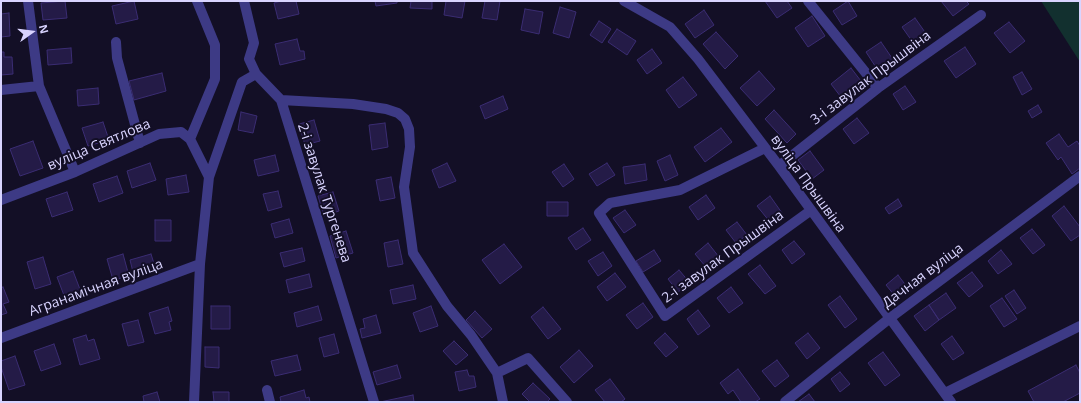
<!DOCTYPE html>
<meta charset="utf-8">
<style>
body{margin:0}
#map{position:relative;width:1081px;height:403px;overflow:hidden;background:#130f26;font-family:"Open Sans",sans-serif}
canvas{display:block}
.frame{position:absolute;inset:0;border:2px solid #d9d4ff;pointer-events:none}
.north{position:absolute;left:12px;top:12px;width:40px;height:40px;-webkit-text-stroke:3px #130f26;paint-order:stroke;rotate:76deg;font-size:11px;font-weight:700;line-height:16px;text-align:center;color:#d9d4ff}
.north::after{content:'';display:block;margin:auto;width:14px;height:18px;background:#d9d4ff;clip-path:polygon(50% 0,100% 100%,50% 72%,0 100%)}
</style>
<div id="map">
<canvas width="1081" height="403"></canvas>
<div class="frame"></div>
<div class="north">N</div>
</div>
<script>
const ctx = document.querySelector('canvas').getContext('2d');
ctx.lineJoin = 'round';
function fill(path, color) { ctx.fillStyle = color; ctx.fill(path, 'evenodd'); }
const poly = rows => new Path2D(rows.map(r => 'M' + r).join(''));
function strokePath(path, color, width, dash) { ctx.strokeStyle = color; ctx.lineWidth = width; ctx.lineCap = dash ? 'butt' : 'round'; ctx.setLineDash(dash || []); ctx.stroke(path); }
function write(font, color, halo, rows, align = 'center') {
  ctx.font = font + ' "Open Sans",sans-serif'; ctx.lineWidth = 4; ctx.setLineDash([]); ctx.textBaseline = 'middle'; ctx.strokeStyle = halo; ctx.fillStyle = color; for (const [text, x, y, turn = 0] of rows) {
    ctx.save(); ctx.translate(x, y); ctx.rotate((+turn || 0) * Math.PI / 180); ctx.textAlign = isNaN(turn) ? turn : align; if (halo) ctx.strokeText(text, 0, 0); ctx.fillText(text, 0, 0); ctx.restore();
  }
}
fill(poly([
 [1041,1,1080,1,1080,62]
]), '#12302f');
const building = poly([
 [65,1,67,18,43,20,41,3,65,1],
 [134,1,138,19,116,24,112,6,134,1],
 [281,1,296,1,299,14,278,19,274,3,281,1],
 [375,1,397,1,397,3,376,6,375,1],
 [411,1,432,1,432,9,410,8,411,1],
 [446,1,465,1,462,18,444,15,446,1],
 [485,1,500,1,497,20,482,18,485,1],
 [765,1,787,1,792,8,777,18,765,1],
 [848,1,857,16,842,25,833,11,848,1],
 [941,1,966,1,969,4,953,16,941,1],
 [560,7,576,12,569,38,553,33,560,7],
 [525,9,543,12,539,34,521,30,525,9],
 [704,10,714,25,695,38,685,24,704,10],
 [9,13,10,36,1,37,1,14,9,13],
 [812,16,825,36,808,47,795,28,812,16],
 [915,18,927,35,914,44,902,27,915,18],
 [599,21,611,29,602,43,590,35,599,21],
 [1009,22,1025,41,1010,53,994,33,1009,22],
 [617,29,636,41,627,55,608,42,617,29],
 [716,32,738,56,725,69,703,44,716,32],
 [297,39,300,51,304,51,305,59,280,65,275,44,297,39],
 [881,42,894,61,879,72,866,52,881,42],
 [965,47,976,64,956,78,944,61,965,47],
 [71,48,72,63,48,65,47,50,71,48],
 [652,49,662,63,647,74,637,60,652,49],
 [1,52,4,52,4,57,12,57,13,74,1,75,1,52],
 [851,68,864,85,844,101,831,84,851,68],
 [759,71,775,89,757,106,740,88,759,71],
 [1022,72,1032,89,1022,95,1013,77,1022,72],
 [162,73,166,91,134,100,129,81,162,73],
 [683,77,697,95,679,108,666,90,683,77],
 [905,86,916,102,903,110,893,94,905,86],
 [98,88,99,104,78,106,77,90,98,88],
 [503,96,508,109,485,119,480,106,503,96],
 [1038,105,1042,112,1032,118,1028,111,1038,105],
 [774,110,796,134,787,143,765,119,774,110],
 [241,112,257,116,253,133,238,130,241,112],
 [857,118,869,133,854,144,843,129,857,118],
 [314,120,320,141,305,145,299,124,314,120],
 [103,122,109,140,88,146,82,128,103,122],
 [385,123,388,147,372,150,369,125,385,123],
 [721,128,732,142,705,162,694,147,721,128],
 [1059,134,1068,147,1077,141,1080,146,1080,168,1072,174,1061,157,1058,160,1046,143,1059,134],
 [33,141,43,168,20,176,10,149,33,141],
 [810,151,824,170,812,179,798,160,810,151],
 [275,155,279,171,258,176,254,160,275,155],
 [670,155,678,175,665,181,657,161,670,155],
 [150,163,156,180,132,188,127,171,150,163],
 [447,163,456,181,439,188,432,170,447,163],
 [607,163,615,175,597,186,589,174,607,163],
 [564,164,574,179,563,187,552,172,564,164],
 [645,164,647,180,625,184,623,167,645,164],
 [186,175,189,192,168,195,166,179,186,175],
 [117,176,123,193,99,202,93,184,117,176],
 [391,177,395,198,380,201,376,180,391,177],
 [278,191,282,207,268,211,263,194,278,191],
 [67,192,73,210,52,217,46,199,67,192],
 [333,192,339,211,324,216,318,196,333,192],
 [706,195,715,208,698,220,689,207,706,195],
 [770,196,782,213,770,222,757,206,770,196],
 [898,199,902,206,889,214,885,208,898,199],
 [547,202,568,202,568,216,547,216,547,202],
 [1064,206,1080,227,1080,235,1071,241,1052,216,1064,206],
 [625,210,636,225,624,233,613,218,625,210],
 [289,219,293,233,275,238,271,224,289,219],
 [155,220,171,220,171,241,155,241,155,220],
 [737,222,747,235,736,243,726,230,737,222],
 [583,228,591,240,576,250,568,238,583,228],
 [1032,229,1045,245,1033,254,1020,238,1032,229],
 [346,231,353,253,336,258,330,236,346,231],
 [398,240,403,264,388,267,384,243,398,240],
 [794,241,805,254,792,264,782,250,794,241],
 [708,243,719,257,706,267,695,254,708,243],
 [504,244,522,267,500,284,482,260,504,244],
 [302,248,305,261,284,267,280,253,302,248],
 [654,250,661,261,643,272,636,261,654,250],
 [1001,250,1012,264,998,274,988,261,1001,250],
 [603,252,612,266,598,276,588,261,603,252],
 [123,254,129,276,113,280,107,259,123,254],
 [151,254,156,270,134,276,130,260,151,254],
 [43,257,51,284,35,289,27,262,43,257],
 [760,265,776,286,765,294,748,274,760,265],
 [679,270,690,283,678,292,668,279,679,270],
 [73,271,81,292,65,298,57,277,73,271],
 [972,272,983,286,969,297,957,283,972,272],
 [615,273,626,287,607,301,597,287,615,273],
 [309,274,312,287,289,293,286,280,309,274],
 [898,275,907,287,895,296,886,285,898,275],
 [413,285,416,299,393,304,390,290,413,285],
 [3,287,9,302,3,304,7,313,1,315,1,288,3,287],
 [731,287,743,303,729,313,717,298,731,287],
 [1014,290,1026,308,1017,314,1005,296,1014,290],
 [946,293,956,308,939,320,929,305,946,293],
 [840,296,857,319,845,328,828,305,840,296],
 [1002,298,1017,319,1004,327,990,306,1002,298],
 [643,303,653,317,637,329,626,315,643,303],
 [929,305,939,320,925,331,914,316,929,305],
 [211,306,230,306,230,329,211,329,211,306],
 [318,306,322,320,297,327,294,313,318,306],
 [431,306,438,326,420,332,413,313,431,306],
 [168,307,172,321,169,322,171,330,155,334,149,313,168,307],
 [543,307,561,329,548,339,531,317,543,307],
 [698,310,710,326,698,335,687,319,698,310],
 [475,311,492,329,482,338,466,320,475,311],
 [376,315,381,333,362,338,360,329,365,328,363,319,376,315],
 [138,320,144,342,128,346,122,324,138,320],
 [665,333,678,347,666,357,654,343,665,333],
 [808,333,820,348,807,359,795,343,808,333],
 [334,334,339,353,324,357,319,338,334,334],
 [86,335,88,341,94,339,100,359,80,365,73,339,86,335],
 [952,336,964,353,953,360,941,344,952,336],
 [454,341,468,355,456,365,443,351,454,341],
 [54,344,61,364,41,371,34,351,54,344],
 [205,347,219,347,219,368,205,367,205,347],
 [579,350,593,366,574,383,560,367,579,350],
 [883,352,900,375,885,386,868,363,883,352],
 [297,355,301,370,275,376,271,361,297,355],
 [15,356,25,385,9,390,1,367,1,361,15,356],
 [777,360,789,376,775,387,762,371,777,360],
 [397,365,401,378,377,385,373,372,397,365],
 [1076,365,1080,373,1080,393,1063,402,1034,402,1028,391,1076,365],
 [738,369,760,399,755,402,741,402,733,390,728,394,720,383,738,369],
 [467,370,469,376,474,376,476,387,459,391,455,372,467,370],
 [840,372,850,384,840,392,831,379,840,372],
 [610,379,625,399,621,402,605,402,595,390,610,379],
 [533,383,550,399,547,402,530,402,522,394,533,383],
 [304,390,306,398,309,397,310,402,281,402,280,397,304,390],
 [157,392,160,402,144,402,143,396,157,392],
 [213,392,229,392,229,402,214,402,213,392],
 [809,394,815,402,798,402,809,394],
 [413,395,414,402,380,402,413,395]
]);
fill(building, '#241b47');
strokePath(building, '#3b2d73', 1);
strokePath(poly([
 [28,1,39,86,75,172],
 [244,1,254,43,249,59,256,74,281,100,374,402],
 [624,1,670,27,698,59,779,166,951,402],
 [808,1,878,88],
 [116,42,117,58,140,143],
 [1,90,39,86],
 [281,100,353,104,386,109,398,113,405,119,409,129,410,147,404,187,413,253,447,306,471,335,497,373,503,402],
 [190,139,215,79,215,45,197,1],
 [765,148,680,190,610,203,599,213,665,316,810,211],
 [779,166,878,88,981,15],
 [1,200,75,172,159,134,181,132,190,139,209,177],
 [1,338,200,264],
 [497,373,528,358,567,402],
 [267,390,270,402],
 [945,393,1080,326],
 [194,402,200,264,209,177,242,82,256,74],
 [785,402,890,318,1080,176]
]), '#3d3a85', 10);
write('14px', '#d9d4ff', '#130f26', [
 ["3-і завулак Прышвіна",871,78,-37],
 ["вуліца Святлова",99,145,-23],
 ["вуліца Прышвіна",808,184,54],
 ["2-і завулак Тургенева",324,193,72],
 ["2-і завулак Прышвіна",723,257,-36],
 ["Дачная вуліца",923,276,-37],
 ["Агранамічная вуліца",96,288,-20]
]);
</script>
